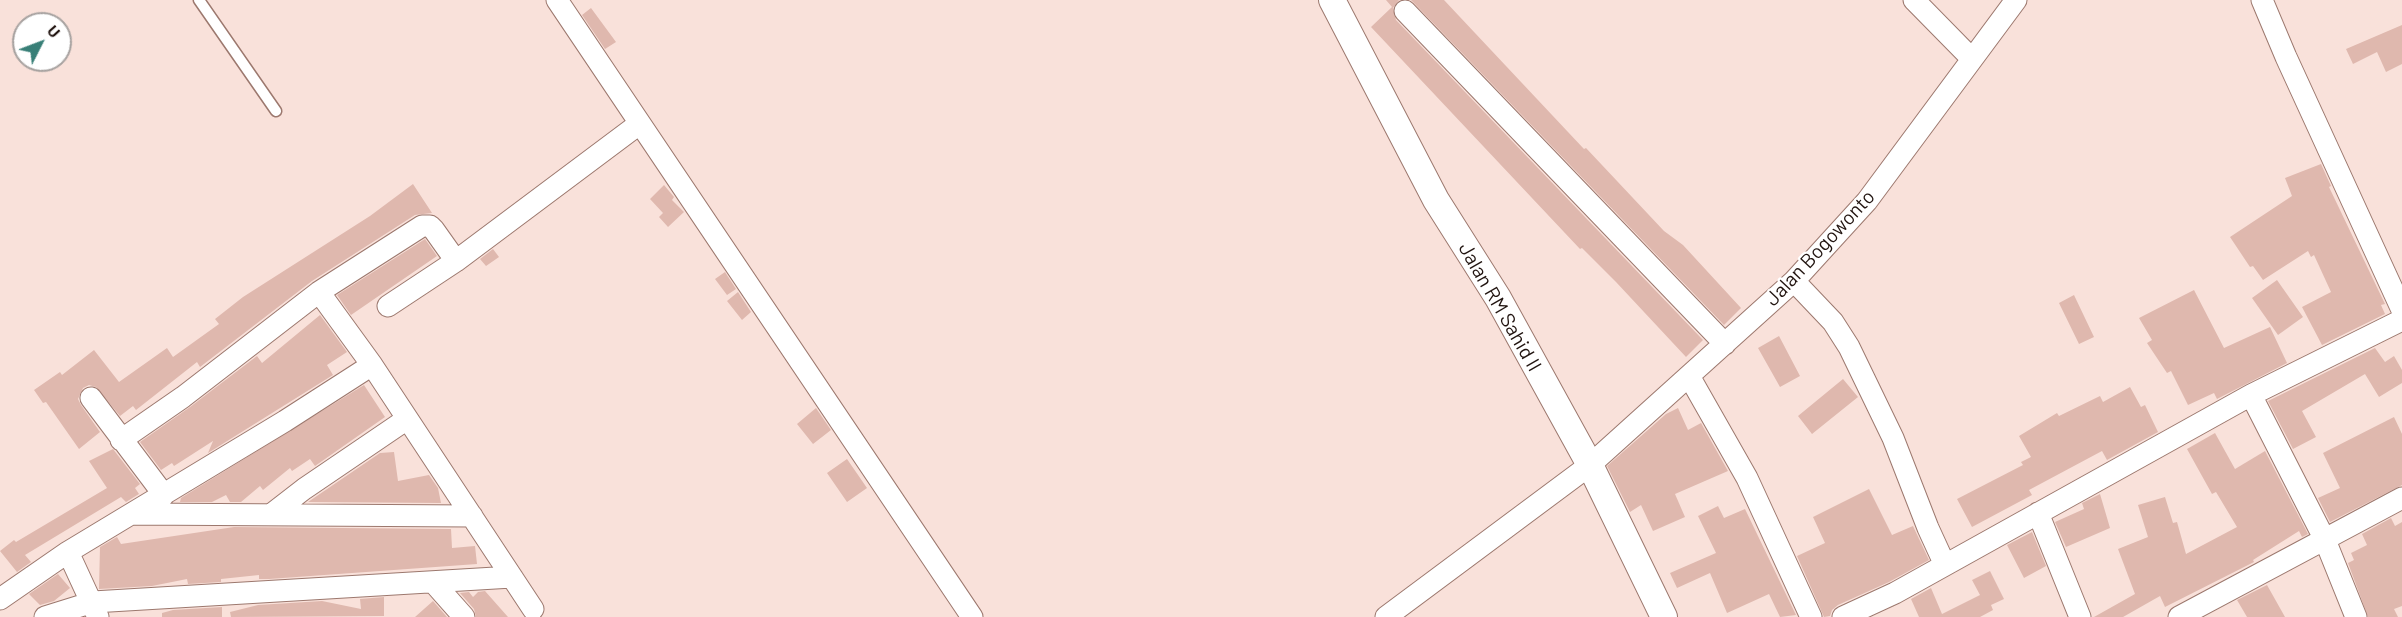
<!DOCTYPE html>
<style>
body{margin:0}
#map{position:relative;width:2402px;height:617px;overflow:hidden;background:#f9e1da;font-family:Barlow,sans-serif}
canvas{display:block}
.north{position:absolute;left:12px;top:12px;width:60px;height:60px;box-sizing:border-box;background:#fff;border:2px solid #a6a19f;border-radius:50%;rotate:48deg;font-size:16px;font-weight:700;line-height:24px;text-align:center;color:#211410}
.north::after{content:'';display:block;margin:auto;width:21px;height:27px;background:#387f77;clip-path:polygon(50% 0,100% 100%,50% 72%,0 100%)}
</style>
<div id="map">
<canvas width="2402" height="617"></canvas>
<div class="north">U</div>
</div>
<script>
const ctx = document.querySelector('canvas').getContext('2d');
ctx.lineJoin = 'round';
function fill(path, color) { ctx.fillStyle = color; ctx.fill(path, 'evenodd'); }
const poly = rows => new Path2D(rows.map(r => 'M' + r).join(''));
function strokePath(path, color, width, dash) { ctx.strokeStyle = color; ctx.lineWidth = width; ctx.lineCap = dash ? 'butt' : 'round'; ctx.setLineDash(dash || []); ctx.stroke(path); }
function write(font, color, halo, rows, align = 'center') {
  ctx.font = font + ' Barlow,sans-serif'; ctx.lineWidth = 4.5; ctx.setLineDash([]); ctx.textBaseline = 'middle'; ctx.strokeStyle = halo; ctx.fillStyle = color; for (const [text, x, y, turn = 0] of rows) {
    ctx.save(); ctx.translate(x, y); ctx.rotate((+turn || 0) * Math.PI / 180); ctx.textAlign = isNaN(turn) ? turn : align; if (halo) ctx.strokeText(text, 0, 0); ctx.fillText(text, 0, 0); ctx.restore();
  }
}
fill(poly([
 [1386,0,1399,0,1393,8,1396,20,1703,340,1686,357,1616,282,1582,248,1580,249,1371,27,1392,7],
 [1411,0,1444,0,1568,132,1584,149,1586,148,1664,231,1683,245,1741,308,1724,325],
 [591,8,616,42,605,49,582,15],
 [2402,25,2402,64,2386,72,2377,52,2353,64,2346,49],
 [2321,164,2331,186,2329,187,2385,304,2381,305,2385,314,2322,345,2302,307,2331,292,2314,255,2311,257,2308,251,2263,280,2253,266,2250,267,2230,237,2292,196,2285,178],
 [413,184,432,213,415,215,312,281,200,367,197,362,136,410,133,406,120,416,96,387,89,385,83,388,78,399,81,405,100,432,79,449,46,402,43,403,34,390,60,372,62,375,94,350,119,382,167,348,173,357,219,324,215,319,243,297,370,216],
 [664,185,674,197,672,200,684,212,668,227,659,217,663,213,650,199],
 [425,239,437,256,351,315,337,295],
 [493,249,499,257,486,266,480,259],
 [725,272,736,289,727,295,715,279],
 [2277,280,2303,317,2278,335,2252,298],
 [2194,290,2224,348,2270,327,2287,363,2217,399,2214,393,2188,405,2171,371,2167,373,2147,343,2152,340,2139,318],
 [738,292,751,312,742,320,727,301],
 [2074,295,2094,337,2079,344,2059,303],
 [320,315,347,352,327,365,333,375,208,453,213,441,174,466,172,463,161,470,140,442,190,407,257,356,262,363],
 [1779,336,1800,376,1780,387,1758,348],
 [2375,348,2385,362,2394,356,2402,370,2402,383,2379,397,2365,374,2302,411,2316,437,2293,449,2268,401],
 [1843,379,1858,397,1812,434,1798,416],
 [364,385,385,417,315,466,310,459,292,471,290,468,263,490,260,486,241,502,230,502,226,495,212,502,180,502,181,498],
 [2130,387,2141,407,2145,405,2158,432,2107,460,2102,451,2029,490,2032,495,1972,527,1957,499,2023,465,2021,462,2031,457,2019,436,2057,413,2059,416,2100,396,2103,402],
 [816,408,831,430,813,444,797,424],
 [1678,408,1688,430,1701,423,1728,471,1675,494,1685,517,1653,531,1641,505,1630,512,1607,466,1666,414],
 [2394,417,2402,434,2402,485,2330,522,2318,498,2340,488,2323,453],
 [2215,433,2235,469,2265,451,2308,534,2302,537,2299,531,2253,560,2254,562,2165,607,2160,596,2123,617,2094,617,2135,594,2118,549,2148,537,2138,505,2165,497,2173,523,2177,522,2186,554,2237,527,2216,492,2212,494,2187,449],
 [113,449,140,484,135,488,139,494,126,502,121,497,25,555,31,562,17,572,0,551,14,540,16,542,107,488,89,461],
 [394,452,398,481,429,475,438,488,441,503,308,502,380,453],
 [847,459,867,488,847,502,827,473],
 [1869,489,1892,535,1913,526,1929,560,1889,582,1838,605,1832,610,1830,616,1824,617,1797,556,1825,543,1813,517],
 [2100,494,2110,528,2066,547,2055,522,2084,509,2082,503],
 [1718,506,1724,518,1745,509,1796,615,1780,617,1769,594,1727,613,1710,573,1677,588,1670,573,1716,553,1698,516],
 [2391,518,2395,526,2402,522,2402,606,2394,609,2398,617,2368,617,2348,563,2354,560,2351,553,2367,545,2362,534],
 [234,527,451,529,452,548,475,546,477,564,269,579,259,579,259,575,221,579,221,582,188,584,187,579,152,586,99,589,100,547,117,537,121,544],
 [2032,532,2046,566,2024,578,2007,545],
 [1990,571,2004,599,1991,605,1993,610,1980,617,1919,617,1911,599,1931,588,1942,614,1980,595,1972,580],
 [58,574,70,588,54,601,40,605,29,594],
 [2267,585,2285,617,2247,617,2237,600],
 [485,591,508,617,476,617,474,609,460,593,469,592,473,597,478,592],
 [384,597,384,616,231,617,230,612,258,605,322,601,361,609,360,599],
 [433,601,447,617,415,617],
 [222,607,222,617,162,617,162,613,173,610]
]), '#dfb8ae');
const service = poly([
 [199,0,276,111]
]);
const minor = poly([
 [557,0,972,617],
 [1914,0,1972,59],
 [2262,0,2286,57,2402,310],
 [1405,11,1725,344],
 [1794,281,1833,322,1849,347,1893,438,1928,528,1945,565],
 [319,292,372,365,533,609],
 [388,306,456,261,639,124],
 [1689,376,1747,478,1811,617],
 [2251,395,2325,540,2356,617],
 [91,398,164,495],
 [121,440,183,397,319,292,422,226,430,226,434,230,456,261],
 [273,513,304,489,407,419],
 [2038,513,2080,617],
 [132,514,472,516],
 [68,552,98,617],
 [433,582,464,617],
 [0,599,68,552,285,421,372,365],
 [45,617,93,602,512,577],
 [1386,617,1590,465,1794,281,1867,201,2016,0],
 [1843,617,1895,593,2251,395,2402,320],
 [2179,617,2402,498]
]);
const tertiary = poly([
 [1332,0,1436,200,1498,298,1590,465,1664,617]
]);
strokePath(service, '#9c786e', 13);
strokePath(minor, '#9c786e', 23);
strokePath(tertiary, '#9c786e', 28);
strokePath(service, '#fff', 10);
strokePath(minor, '#fff', 21);
strokePath(tertiary, '#fff', 26);
write('20px', '#211410', '#fff', [
 ["Jalan Bogowonto",1820,248,-47],
 ["Jalan RM Sahid II",1500,307,60]
]);
</script>
